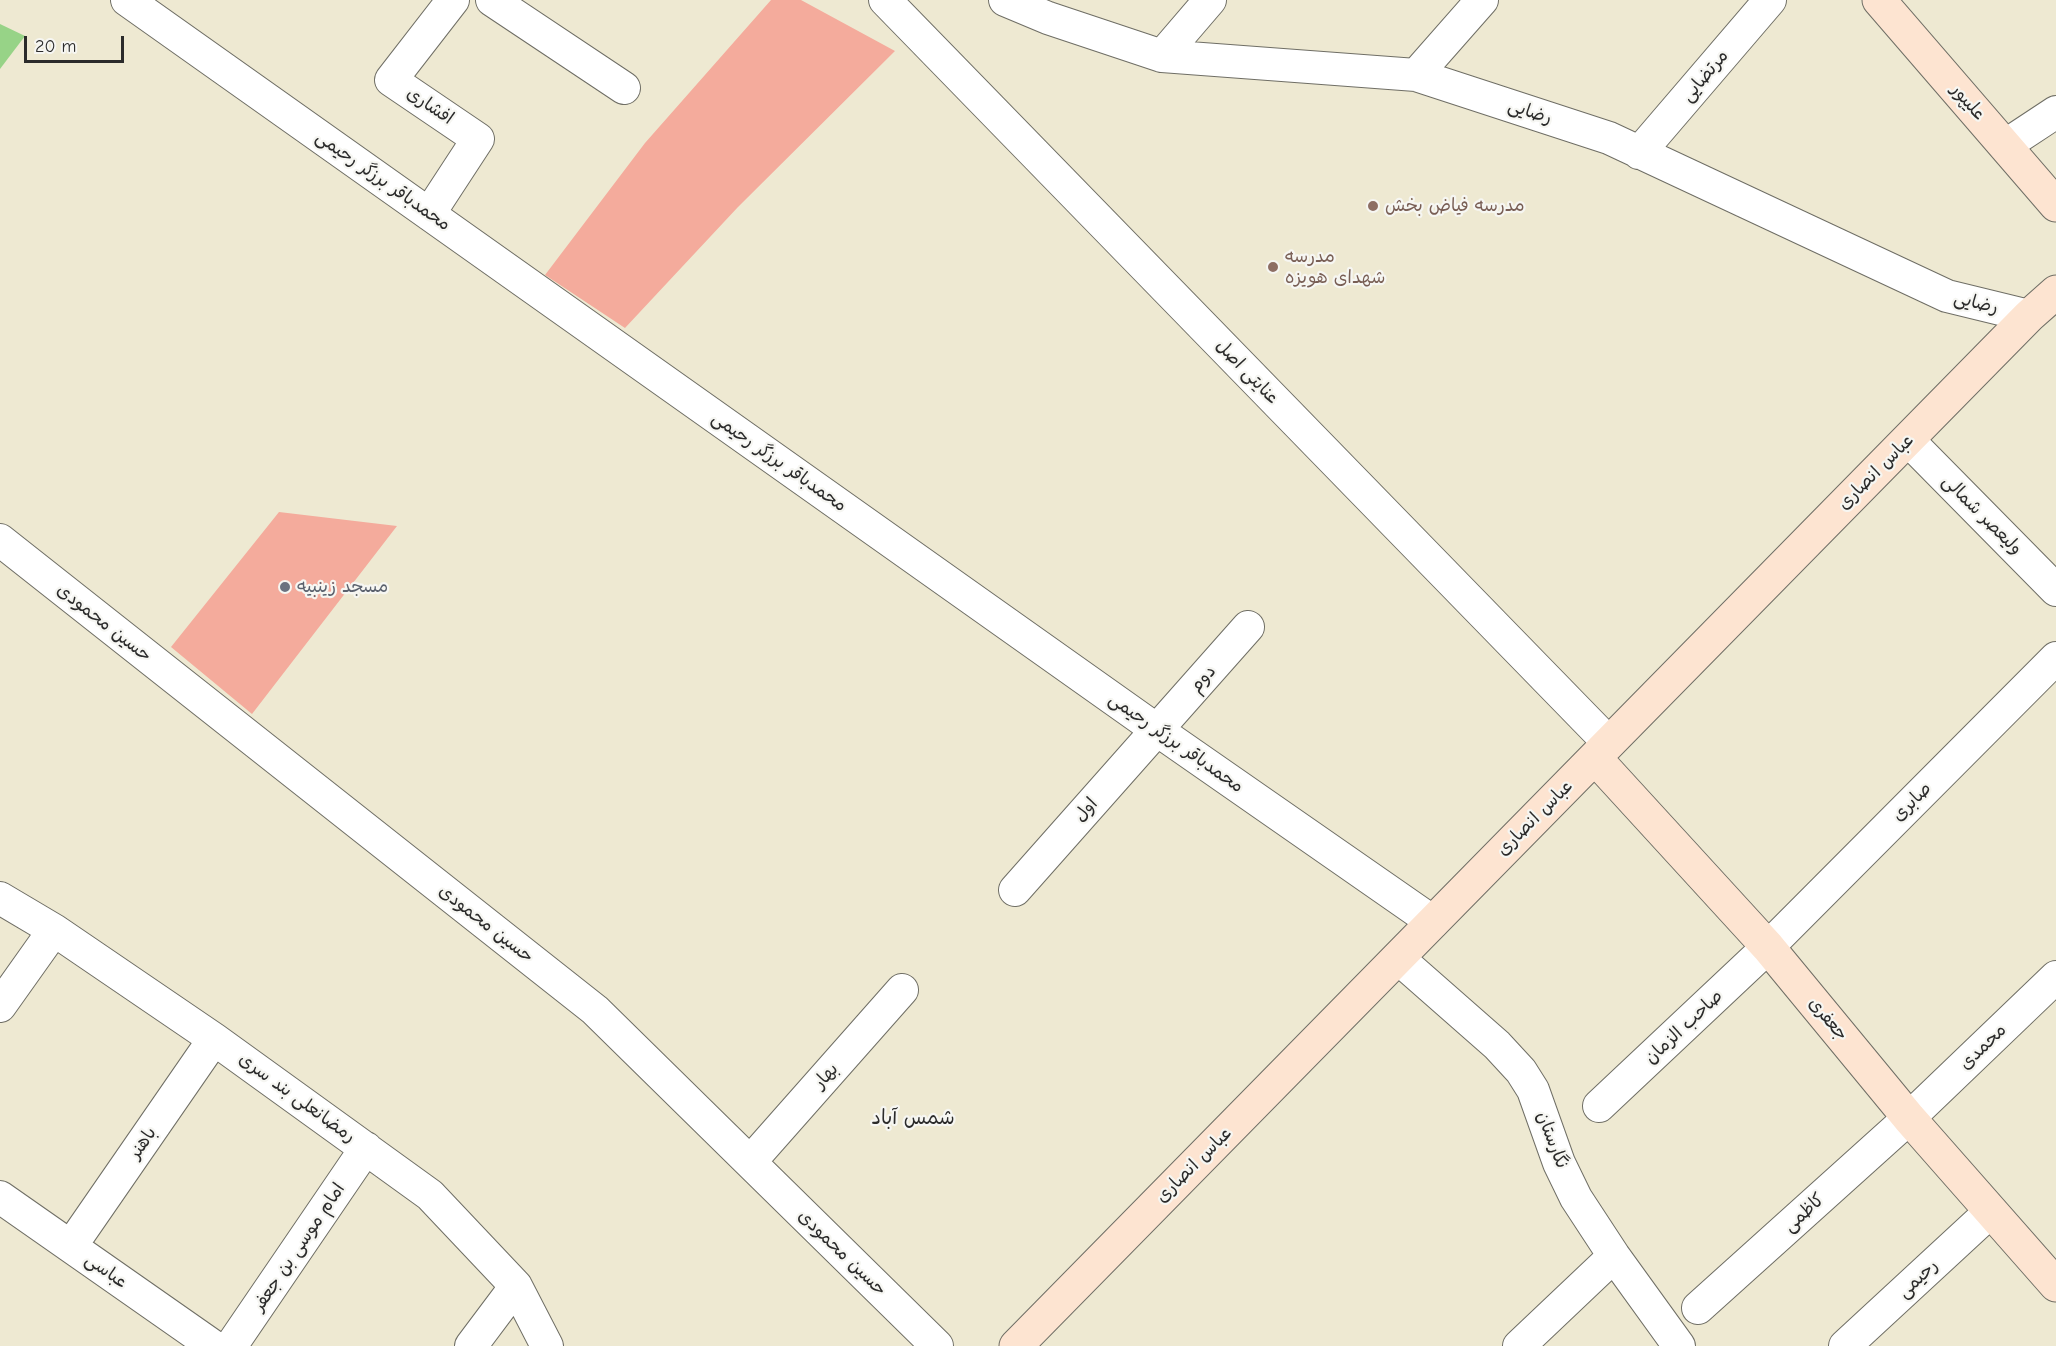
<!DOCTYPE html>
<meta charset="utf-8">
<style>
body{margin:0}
#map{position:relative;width:2056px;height:1346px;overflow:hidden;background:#eee9d2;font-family:"Comic Neue",sans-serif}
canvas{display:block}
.scale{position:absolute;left:24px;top:36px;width:100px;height:27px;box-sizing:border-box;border:3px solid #2b2b2b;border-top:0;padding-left:8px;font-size:18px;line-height:21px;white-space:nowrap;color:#2b2b2b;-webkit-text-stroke:4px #f6f6f2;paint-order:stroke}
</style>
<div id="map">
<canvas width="2056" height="1346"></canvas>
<div class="scale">20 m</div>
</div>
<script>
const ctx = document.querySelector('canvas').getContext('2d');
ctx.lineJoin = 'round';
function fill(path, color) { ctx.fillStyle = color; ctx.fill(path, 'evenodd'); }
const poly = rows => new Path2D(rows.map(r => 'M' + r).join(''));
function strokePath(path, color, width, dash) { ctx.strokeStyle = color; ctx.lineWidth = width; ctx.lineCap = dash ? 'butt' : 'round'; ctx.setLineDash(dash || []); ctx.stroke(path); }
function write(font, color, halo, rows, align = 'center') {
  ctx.font = font + ' "Comic Neue","Playpen Sans Arabic",sans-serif'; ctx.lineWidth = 4.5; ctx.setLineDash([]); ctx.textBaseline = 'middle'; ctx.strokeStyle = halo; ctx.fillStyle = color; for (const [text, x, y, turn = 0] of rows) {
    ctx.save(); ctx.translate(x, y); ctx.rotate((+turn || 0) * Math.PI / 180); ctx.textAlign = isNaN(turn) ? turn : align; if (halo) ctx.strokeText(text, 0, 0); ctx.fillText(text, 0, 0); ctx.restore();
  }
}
fill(poly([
 [0,24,25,36,0,69]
]), '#97d387');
fill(poly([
 [771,0,801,0,895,51,738,207,625,328,545,275,645,143],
 [279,512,397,526,252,714,171,647]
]), '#f4ab9c');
const street = poly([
 [127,0,1157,730,1433,922],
 [492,0,624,88],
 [885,0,1609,743],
 [1005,0,1048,18,1162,56,1416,75,1609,138,1947,296,2029,316],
 [1162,56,1210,0],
 [1416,75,1482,0],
 [2006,145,2056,112],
 [1639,153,1770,0],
 [429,214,478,139,391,80,453,0],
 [1908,440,2056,590],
 [0,540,595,1010,937,1346],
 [1015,890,1248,627],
 [0,898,54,930,214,1039,430,1195,516,1286,547,1346],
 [1398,958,1497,1045,1521,1071,1533,1090,1559,1163,1576,1198,1614,1256,1679,1346],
 [0,1006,54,930],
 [1599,1106,1768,947,2056,658],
 [750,1162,902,990],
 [0,1197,213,1346],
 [71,1246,214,1039],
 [1698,1308,1909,1118,2056,977],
 [231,1346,366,1148],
 [471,1346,516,1286],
 [1519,1346,1614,1256],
 [1845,1346,1990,1212]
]);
const secondary = poly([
 [1879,0,2056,205],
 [1595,758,1768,947,1909,1118,2056,1285],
 [1016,1346,2029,316,2056,292]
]);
strokePath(street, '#6f6e65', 34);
strokePath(secondary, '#6f6e65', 35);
strokePath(street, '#fff', 32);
strokePath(secondary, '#fde4d1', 33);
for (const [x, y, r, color] of [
 [1373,206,6,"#8d6e63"],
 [1273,267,6,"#8d6e63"],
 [285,587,6,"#6b7280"]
]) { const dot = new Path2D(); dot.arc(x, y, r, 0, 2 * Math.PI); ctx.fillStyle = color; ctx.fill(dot); strokePath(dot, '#f6f6f2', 2); }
write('18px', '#2b2b2b', '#f6f6f2', [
 ["مرتضایی",1705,76,-50],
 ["علیپور",1968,102,49],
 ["افشاری",430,106,34],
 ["رضایی",1530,112,18],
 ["محمدباقر برزگر رحیمی",383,181,35],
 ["رضایی",1976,303,14],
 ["عنایتی اصل",1247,372,46],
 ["محمدباقر برزگر رحیمی",779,462,35],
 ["عباس انصاری",1876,472,-45],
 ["ولیعصر شمالی",1982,515,45],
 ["حسین محمودی",104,623,38],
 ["دوم",1203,679,-49],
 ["محمدباقر برزگر رحیمی",1176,743,35],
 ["صابری",1912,802,-45],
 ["اول",1086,810,-48],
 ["عباس انصاری",1535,818,-45],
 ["حسین محمودی",486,924,38],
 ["جعفری",1828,1019,50],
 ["صاحب الزمان",1684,1027,-43],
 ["محمدی",1983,1047,-44],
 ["بهار",826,1076,-48],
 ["رمضانعلی بند سری",297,1098,36],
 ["نگارستان",1552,1140,69],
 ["باهنر",143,1143,-55],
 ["عباس انصاری",1194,1165,-45],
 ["کاظمی",1804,1213,-42],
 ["امام موسی بن جعفر",299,1247,-56],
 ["حسین محمودی",842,1253,44],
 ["عباسی",106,1271,35],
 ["رحیمی",1918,1279,-43]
]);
write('18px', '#785e54', '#f6f6f2', [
 ["مدرسه فیاض بخش",1385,206],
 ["مدرسه",1285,257],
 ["شهدای هویزه",1285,278]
], 'left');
write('18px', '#5b616d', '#f6f6f2', [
 ["مسجد زینبیه",297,587]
], 'left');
write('20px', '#2b2b2b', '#f6f6f2', [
 ["شمس آباد",913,1118]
]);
</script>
